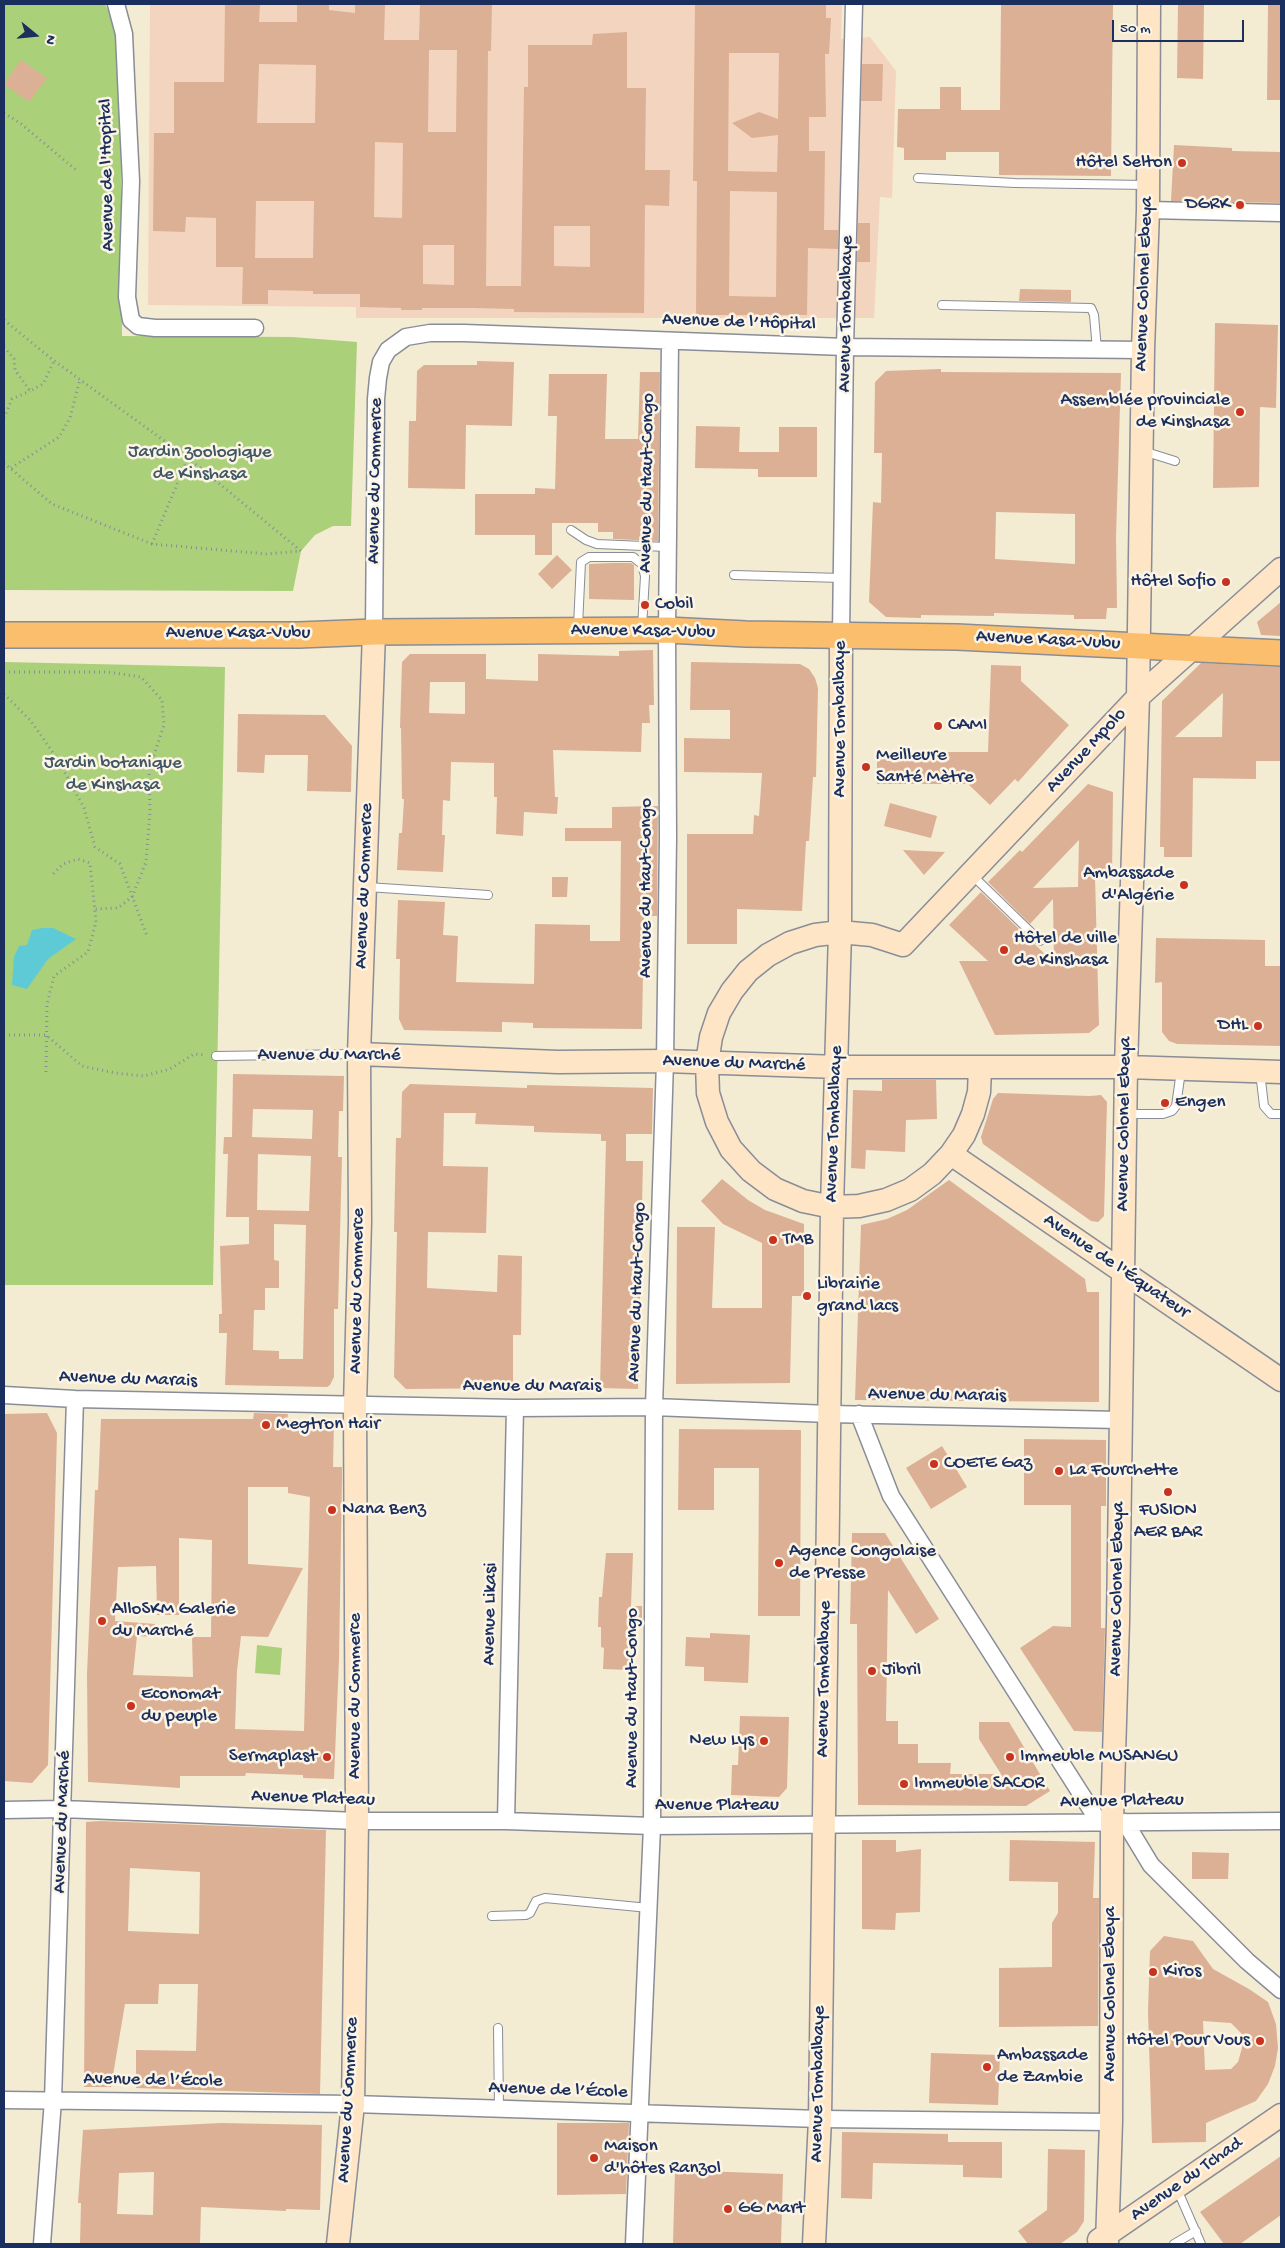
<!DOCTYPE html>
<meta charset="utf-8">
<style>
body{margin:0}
#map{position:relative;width:1285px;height:2248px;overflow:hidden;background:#f4ebd3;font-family:"Gochi Hand",sans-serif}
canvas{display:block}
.frame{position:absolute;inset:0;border:5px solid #1b2f5e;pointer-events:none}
.north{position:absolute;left:10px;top:10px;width:50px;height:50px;-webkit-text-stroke:4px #fcf5e5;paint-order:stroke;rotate:107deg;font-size:14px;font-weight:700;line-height:20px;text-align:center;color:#1b2f5e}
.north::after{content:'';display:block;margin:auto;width:18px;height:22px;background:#1b2f5e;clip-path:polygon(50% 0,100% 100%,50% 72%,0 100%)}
.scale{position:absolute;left:1112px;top:20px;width:132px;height:22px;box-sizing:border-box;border:2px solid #1b2f5e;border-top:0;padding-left:6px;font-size:15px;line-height:18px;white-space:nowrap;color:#1b2f5e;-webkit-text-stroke:4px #fcf5e5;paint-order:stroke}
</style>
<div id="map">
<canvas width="1285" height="2248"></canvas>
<div class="frame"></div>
<div class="north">N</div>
<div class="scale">50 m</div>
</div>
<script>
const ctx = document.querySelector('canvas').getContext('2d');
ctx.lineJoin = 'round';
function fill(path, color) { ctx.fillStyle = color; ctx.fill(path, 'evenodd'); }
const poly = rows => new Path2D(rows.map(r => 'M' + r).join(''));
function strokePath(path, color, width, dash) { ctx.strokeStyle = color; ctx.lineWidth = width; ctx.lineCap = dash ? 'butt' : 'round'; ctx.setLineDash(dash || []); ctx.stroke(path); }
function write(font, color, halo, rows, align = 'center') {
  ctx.font = font + ' "Gochi Hand",sans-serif'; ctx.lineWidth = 5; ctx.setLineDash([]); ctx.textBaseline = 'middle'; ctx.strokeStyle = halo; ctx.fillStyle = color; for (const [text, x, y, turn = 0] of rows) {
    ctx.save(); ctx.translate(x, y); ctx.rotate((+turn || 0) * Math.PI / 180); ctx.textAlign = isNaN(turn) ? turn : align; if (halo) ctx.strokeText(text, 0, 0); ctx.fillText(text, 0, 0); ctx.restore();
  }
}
fill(poly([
 [150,4,842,4,841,39,870,37,896,71,892,198,880,197,874,318,356,318,356,307,148,305]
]), '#f3d4be');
fill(poly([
 [4,4,105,4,120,35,122,336,292,337,357,342,351,526,333,526,315,535,301,551,293,591,4,590],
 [4,662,225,667,213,1285,4,1285],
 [257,1645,282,1648,280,1675,255,1673]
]), '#aad07a');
fill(poly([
 [42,928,53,928,76,939,48,959,27,989,12,985,14,957,19,946,27,945,32,930]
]), '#5ecad5');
fill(poly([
 [225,4,260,4,259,22,297,22,297,4,329,4,329,10,355,13,355,4,385,4,384,40,419,40,420,4,492,4,491,51,488,51,486,286,521,286,524,87,528,87,528,45,592,45,593,34,627,32,627,88,646,88,645,170,670,170,669,206,645,205,644,313,514,312,514,309,474,308,422,308,422,310,401,310,401,308,360,307,360,294,313,294,313,291,268,290,268,304,242,304,243,267,216,267,216,218,186,217,185,232,153,231,154,133,174,133,174,82,224,82],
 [429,50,457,50,456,132,428,132],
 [259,64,316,65,315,123,257,123],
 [375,142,403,143,402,218,374,217],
 [256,201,314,201,313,258,255,258],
 [554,226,590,226,590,267,554,266],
 [423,245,454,245,454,285,423,284],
 [695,4,826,4,826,18,831,18,829,54,825,54,826,117,809,117,809,151,825,151,824,230,838,230,838,249,808,248,807,315,696,315,697,181,693,181],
 [729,53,779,53,778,119,759,112,732,123,752,138,778,135,777,172,728,171],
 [730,191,777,192,776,297,729,296],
 [1001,4,1113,4,1111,176,999,175,999,152,946,152,946,160,904,160,904,148,897,147,898,109,940,109,940,87,961,87,961,110,1000,110],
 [1178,4,1204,4,1203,79,1177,78],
 [1268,4,1281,4,1281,100,1267,100],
 [21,60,47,78,29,102,4,84],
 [862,64,883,64,882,101,861,101],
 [1174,145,1232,148,1232,151,1281,152,1281,203,1171,201],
 [858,223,870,223,870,262,857,262],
 [1020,289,1071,290,1071,302,1019,301],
 [1215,323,1278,325,1276,408,1260,407,1259,487,1213,488],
 [477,361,514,362,512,426,466,425,465,489,408,488,409,421,416,421,417,371,424,365,477,365],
 [941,369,941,372,1121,373,1116,537,1117,608,1107,608,1106,619,1074,619,1074,615,994,613,994,616,921,615,921,618,886,617,869,602,873,502,881,503,882,453,874,453,875,382,886,371],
 [996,512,1075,514,1075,564,995,559],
 [640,372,660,372,658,541,613,539,613,532,598,532,598,523,552,523,552,555,535,555,535,535,475,535,475,494,535,494,535,488,555,489,557,416,548,416,549,374,607,374,605,439,638,439],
 [696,426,740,427,739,452,779,452,779,427,817,427,817,477,758,477,758,469,695,468],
 [557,555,572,570,552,589,538,574],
 [612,563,631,563,634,565,634,600,589,599,589,564],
 [1281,602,1281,636,1261,635,1257,622],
 [653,650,654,705,649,705,650,723,642,723,641,752,553,750,555,797,558,797,557,814,524,812,523,836,496,834,497,797,494,797,494,763,451,762,450,801,443,800,442,835,445,835,443,872,397,870,399,833,402,833,404,799,402,799,401,728,400,728,402,662,410,654,486,654,486,679,538,681,538,654,619,656,619,651],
 [430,682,465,682,465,714,429,713],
 [691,662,800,664,809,669,815,678,818,688,816,777,813,777,809,841,806,841,802,911,737,909,737,944,687,944,687,834,753,834,754,815,759,816,762,773,684,772,684,738,730,739,730,710,690,710],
 [1201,663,1281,667,1281,761,1256,761,1256,779,1193,778,1192,857,1164,857,1164,847,1160,847,1162,701],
 [1223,693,1222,737,1175,737],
 [991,665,1021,666,1021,681,1069,725,1018,782,1015,779,990,805,968,784,877,784,877,752,988,752],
 [238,714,325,715,352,746,351,792,307,791,308,755,265,755,264,773,237,772],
 [1088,784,1113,792,1112,876,1095,876,1099,1025,1089,1033,995,1035,959,961,988,961,949,925,981,892,1054,963,1053,899,1030,924,988,882,1020,850,1022,852],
 [1079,840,1078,887,1033,888],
 [890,803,937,816,931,838,884,826],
 [658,806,657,916,644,916,642,1029,533,1028,533,1023,502,1022,502,1032,404,1030,399,1019,400,959,396,959,398,900,445,902,443,935,458,936,456,982,534,984,535,924,590,925,590,941,620,941,621,841,565,841,565,828,612,828,612,807],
 [903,850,945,852,924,875],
 [552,877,568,877,567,897,552,897],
 [1156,938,1265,940,1265,966,1281,966,1281,1046,1177,1044,1169,1041,1162,1032,1162,982,1155,983],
 [233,1074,344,1076,343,1111,339,1111,338,1157,342,1157,338,1309,334,1309,334,1377,330,1385,327,1387,225,1385,227,1333,219,1333,219,1314,222,1314,220,1246,249,1244,249,1217,226,1217,228,1154,223,1154,224,1137,232,1137],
 [253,1109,313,1110,312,1139,252,1137],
 [258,1154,311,1156,309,1211,257,1210],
 [274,1224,306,1225,303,1359,279,1359,279,1351,253,1350,254,1310,265,1310,265,1288,279,1288,279,1261,274,1260],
 [882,1080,936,1080,937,1119,906,1120,905,1152,866,1150,865,1169,851,1168,853,1090,882,1091],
 [410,1084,527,1088,527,1085,653,1088,652,1134,626,1134,626,1161,643,1161,638,1389,600,1388,606,1141,601,1141,601,1134,534,1132,534,1126,475,1124,476,1113,444,1113,443,1166,488,1167,486,1233,428,1232,427,1288,497,1292,498,1255,522,1256,521,1335,513,1335,513,1388,406,1389,394,1377,397,1232,394,1232,396,1138,401,1138,402,1092],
 [998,1093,1090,1096,1101,1095,1107,1102,1104,1216,1098,1222,1091,1221,983,1144,981,1137,993,1099],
 [722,1179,748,1200,765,1210,804,1224,804,1296,792,1296,790,1383,676,1384,677,1227,715,1227,712,1308,762,1308,762,1243,723,1224,701,1201],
 [949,1180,1085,1279,1087,1292,1099,1292,1099,1402,855,1400,861,1225,887,1219,907,1210],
 [47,1413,57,1433,48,1765,32,1783,4,1781,4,1414],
 [254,1413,288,1414,287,1420,334,1421,333,1467,342,1467,342,1478,339,1659,334,1779,303,1778,303,1775,246,1773,245,1776,180,1776,180,1788,88,1782,87,1674,95,1490,98,1490,101,1419,253,1419],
 [248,1487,288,1487,288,1493,310,1497,304,1731,235,1729,237,1671,241,1636,268,1637,303,1568,248,1564],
 [179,1538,212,1540,211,1637,192,1637,193,1677,133,1675,137,1636,155,1637,155,1624,115,1621,118,1567,156,1566,157,1615,179,1615],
 [679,1429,801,1430,800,1616,758,1616,759,1468,714,1468,714,1510,678,1510],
 [1024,1439,1106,1440,1106,1506,1101,1506,1101,1628,1105,1628,1102,1732,1074,1731,1020,1648,1053,1626,1071,1627,1071,1505,1024,1505],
 [942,1446,967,1487,931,1509,906,1468],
 [852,1533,885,1533,939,1619,916,1634,888,1590,886,1721,898,1721,898,1744,918,1744,918,1763,951,1763,950,1774,1001,1774,979,1739,979,1722,1009,1722,1050,1791,1026,1806,858,1805,857,1624,850,1624],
 [606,1553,633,1553,631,1606,642,1606,642,1622,631,1622,630,1670,603,1669,604,1648,601,1647,601,1627,598,1627,599,1597,602,1597],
 [710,1633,750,1635,748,1683,704,1681,704,1667,685,1666,686,1637,710,1638],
 [740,1716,789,1717,787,1788,779,1797,731,1795,732,1765,738,1765],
 [100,1821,326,1830,320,2094,136,2088,136,2050,196,2051,198,1984,159,1984,158,2004,125,2004,111,2087,84,2087,86,1822],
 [130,1868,200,1872,199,1934,128,1931],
 [862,1840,896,1840,896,1852,921,1849,920,1912,896,1913,895,1930,862,1929],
 [1010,1840,1095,1842,1093,1898,1099,1898,1098,2026,999,2027,999,1968,1052,1967,1052,1923,1058,1913,1058,1882,1009,1881],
 [1192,1852,1229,1853,1228,1879,1192,1879],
 [1164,1936,1193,1941,1213,1969,1249,1989,1268,2002,1276,2024,1278,2048,1275,2066,1268,2084,1256,2101,1206,2123,1206,2142,1152,2143,1148,2011,1150,1951],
 [1203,2021,1231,2023,1242,2034,1242,2048,1238,2062,1231,2069,1205,2070],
 [931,2053,1000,2055,998,2105,929,2103],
 [221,2123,322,2125,320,2210,286,2209,286,2211,201,2207,200,2244,80,2244,81,2203,78,2203,83,2130],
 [154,2172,153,2215,117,2214,119,2173],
 [557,2123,629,2123,626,2194,557,2195],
 [842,2132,948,2134,948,2142,1002,2142,1002,2178,963,2177,963,2165,873,2163,872,2199,841,2198],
 [1048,2149,1085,2150,1084,2221,1077,2232,1060,2244,1028,2244,1018,2231,1047,2210],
 [1281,2156,1281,2215,1240,2244,1224,2244,1200,2212],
 [675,2170,783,2174,781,2244,673,2244]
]), '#dcb094');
const lane = poly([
 [918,178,1015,183,1146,185],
 [942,305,1091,308,1094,315,1097,350],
 [1143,451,1175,461],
 [571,530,586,540,597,544,667,547],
 [734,575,842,578],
 [578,626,581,562,589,557,633,557,642,564,645,576,642,628],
 [972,875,1040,941],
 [367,887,488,895],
 [216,1056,357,1054],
 [1260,1072,1264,1106,1271,1114,1281,1114],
 [1129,1114,1163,1114,1172,1111,1176,1106,1181,1071],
 [492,1916,526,1915,530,1913,536,1901,545,1898,649,1908],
 [498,2028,499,2109],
 [1177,2189,1201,2244],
 [1174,2244,1196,2231]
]);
const street = poly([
 [116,4,124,34,127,101,131,181,127,297,131,320,138,326,155,328,255,328],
 [1148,210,1281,213],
 [374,632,376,399,378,378,381,362,388,350,406,337,430,333,464,333,845,347,1143,350],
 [841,634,845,347,854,4],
 [4,1395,75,1399,515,1408,654,1407,829,1414,1120,1420],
 [859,1414,891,1496,1099,1822],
 [4,1810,63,1809,357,1821,506,1821,652,1826,1281,1821],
 [506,1821,515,1408],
 [1125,1822,1151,1865,1247,1961,1281,1990],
 [4,2100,353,2104,820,2119,1111,2122],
 [42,2244,53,2100,75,1399],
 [634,2244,652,1826,654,1407,665,1061,668,838,667,630,670,341]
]);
const secondary = poly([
 [359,1054,558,1062,665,1061,838,1067,1126,1067,1281,1072],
 [980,1068,979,1092,973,1114,964,1135,951,1154,932,1174,910,1190,886,1200,859,1206,832,1207,803,1201,775,1189,751,1171,731,1149,717,1122,708,1093,707,1063,711,1037,719,1013,732,991,748,971,768,955,790,943,815,935,840,932,872,935,903,945,1138,697,1281,569],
 [951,1154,1281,1380],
 [1099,2240,1281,2115],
 [338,2244,353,2104,357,1821,355,1405,360,1222,359,1054,374,632],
 [814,2244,820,2119,832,1207,840,932,841,634],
 [1107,2244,1111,2122,1112,1822,1118,1622,1126,1067,1138,697,1143,350,1148,210,1149,4]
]);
const primary = poly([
 [4,635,299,635,374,632,667,630,746,634,957,637,1281,653]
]);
strokePath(lane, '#888d98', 10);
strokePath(street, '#888d98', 19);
strokePath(secondary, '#888d98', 25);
strokePath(primary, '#888d98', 28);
strokePath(poly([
 [4,113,20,123,76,170],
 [4,320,53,360,188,458,301,551],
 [4,347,14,359,15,370,30,391,43,384,54,361],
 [4,418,12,399,30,391],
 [4,463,52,504,152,544,267,554,300,551],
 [11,468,59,437,70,418,80,379],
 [152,544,188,458],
 [4,672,108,672,141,677,162,700,164,725,149,770,150,811,146,862,132,897,118,908,95,909],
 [4,694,31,721,58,760,84,808,95,847,120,864,147,936],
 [4,1035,46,1035,82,1066,115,1073,144,1076,170,1069,194,1054,205,1055],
 [46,1072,47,1004,54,976,88,952,96,922,90,863,78,859,63,864,51,876]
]), '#888d98', 3, [1, 4]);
strokePath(lane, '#fff', 8);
strokePath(street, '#fff', 16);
strokePath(secondary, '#fde5c5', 22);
strokePath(primary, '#fabe6d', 25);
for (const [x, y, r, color] of [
 [1182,163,5,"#c8321e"],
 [1240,205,5,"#c8321e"],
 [1240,412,5,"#c8321e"],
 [1226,582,5,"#c8321e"],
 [645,605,5,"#c8321e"],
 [938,726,5,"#c8321e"],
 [866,767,5,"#c8321e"],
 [1184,885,5,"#c8321e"],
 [1004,950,5,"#c8321e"],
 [1258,1026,5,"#c8321e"],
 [1165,1103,5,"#c8321e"],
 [773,1240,5,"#c8321e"],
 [807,1296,5,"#c8321e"],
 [266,1425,5,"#c8321e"],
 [934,1464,5,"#c8321e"],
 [1059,1471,5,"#c8321e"],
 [1168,1492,5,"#c8321e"],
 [332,1510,5,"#c8321e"],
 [779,1563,5,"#c8321e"],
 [102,1621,5,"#c8321e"],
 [872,1671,5,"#c8321e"],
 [131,1706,5,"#c8321e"],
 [764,1741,5,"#c8321e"],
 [327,1757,5,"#c8321e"],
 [1010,1757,5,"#c8321e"],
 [904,1784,5,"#c8321e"],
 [1153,1972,5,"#c8321e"],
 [1260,2041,5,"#c8321e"],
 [987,2067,5,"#c8321e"],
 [594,2158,5,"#c8321e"],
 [728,2209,5,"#c8321e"]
]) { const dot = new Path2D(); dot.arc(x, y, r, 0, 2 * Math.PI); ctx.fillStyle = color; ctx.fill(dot); strokePath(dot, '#fcf5e5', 2); }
write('19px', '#1b2f5e', '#fcf5e5', [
 ["Hôtel Selton",1172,163,"right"],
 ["DGRK",1230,205,"right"],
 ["Assemblée provinciale",1230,401,"right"],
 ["de Kinshasa",1230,423,"right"],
 ["Hôtel Sofio",1216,582,"right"],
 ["Cobil",655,605],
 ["CAMI",948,726],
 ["Meilleure",876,756],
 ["Santé Mètre",876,778],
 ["Ambassade",1174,874,"right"],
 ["d'Algérie",1174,896,"right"],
 ["Hôtel de ville",1014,939],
 ["de Kinshasa",1014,961],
 ["DHL",1248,1026,"right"],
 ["Engen",1175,1103],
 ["TMB",783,1240],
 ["Librairie",817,1285],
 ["grand lacs",817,1307],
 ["Megtron Hair",276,1425],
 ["COETE Gaz",944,1464],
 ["La Fourchette",1069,1471],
 ["Nana Benz",342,1510],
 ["FUSION",1168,1511,"center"],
 ["AER BAR",1168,1533,"center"],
 ["Agence Congolaise",789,1552],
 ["de Presse",789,1574],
 ["AlloSKM Galerie",112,1610],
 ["du Marché",112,1632],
 ["Jibril",882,1671],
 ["Economat",141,1695],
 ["du peuple",141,1717],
 ["New Lys",754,1741,"right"],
 ["Sermaplast",317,1757,"right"],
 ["Immeuble MUSANGU",1020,1757],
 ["Immeuble SACOR",914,1784],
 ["Kiros",1163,1972],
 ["Hôtel Pour Vous",1250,2041,"right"],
 ["Ambassade",997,2056],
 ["de Zambie",997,2078],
 ["Maison",604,2147],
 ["d'hôtes Ranzol",604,2169],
 ["GG Mart",738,2209]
], 'left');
write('19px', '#1b2f5e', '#fcf5e5', [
 ["Avenue de l'Hopital",108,175,-91],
 ["Avenue Colonel Ebeya",1145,284,-88],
 ["Avenue Tombalbaye",847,314,-89],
 ["Avenue de l’Hôpital",739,323,2],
 ["Avenue du Commerce",376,481,-89],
 ["Avenue du Haut-Congo",648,483,-89],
 ["Avenue Kasa-Vubu",643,632,1],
 ["Avenue Kasa-Vubu",238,634],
 ["Avenue Kasa-Vubu",1048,641,3],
 ["Avenue Tombalbaye",841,719,-90],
 ["Avenue Mpolo",1087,751,-47],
 ["Avenue du Commerce",365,886,-88],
 ["Avenue du Haut-Congo",647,888,-90],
 ["Avenue du Marché",329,1056],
 ["Avenue du Marché",734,1064,2],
 ["Avenue Tombalbaye",835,1124,-88],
 ["Avenue Colonel Ebeya",1125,1124,-89],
 ["Avenue de l'Équateur",1116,1267,34],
 ["Avenue du Commerce",358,1291,-89],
 ["Avenue du Haut-Congo",638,1292,-88],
 ["Avenue du Marais",128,1380,2],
 ["Avenue du Marais",532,1387],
 ["Avenue du Marais",937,1396,1],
 ["Avenue Colonel Ebeya",1118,1589,-89],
 ["Avenue Likasi",491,1614,-89],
 ["Avenue Tombalbaye",825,1679,-89],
 ["Avenue du Commerce",356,1696,-90],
 ["Avenue du Haut-Congo",633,1698,-90],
 ["Avenue Plateau",313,1799,2],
 ["Avenue Plateau",1122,1802,-1],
 ["Avenue Plateau",717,1806],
 ["Avenue du Marché",63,1822,-88],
 ["Avenue Colonel Ebeya",1111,1994,-90],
 ["Avenue de l’École",153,2081,1],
 ["Avenue Tombalbaye",819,2084,-89],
 ["Avenue de l’École",558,2091,2],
 ["Avenue du Commerce",349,2100,-87],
 ["Avenue du Tchad",1187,2180,-35]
]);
write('19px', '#3f5765', '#fcf5e5', [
 ["Jardin zoologique",200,453],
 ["de Kinshasa",200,475],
 ["Jardin botanique",113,764],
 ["de Kinshasa",113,786]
]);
</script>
